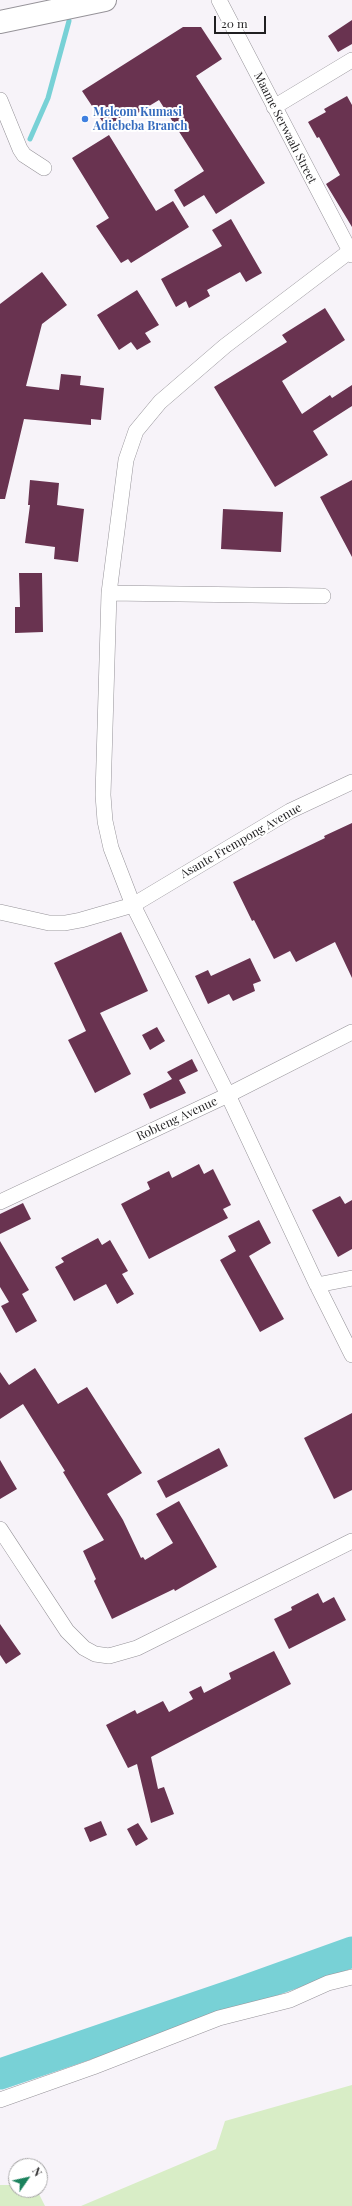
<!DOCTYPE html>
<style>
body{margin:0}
#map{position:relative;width:352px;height:2206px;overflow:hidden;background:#f7f3f9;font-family:"Playfair Display",serif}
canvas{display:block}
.north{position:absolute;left:8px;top:2158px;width:40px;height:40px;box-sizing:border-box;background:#fff;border:1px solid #a6a5a6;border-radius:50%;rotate:56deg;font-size:11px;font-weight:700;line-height:16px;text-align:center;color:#201f21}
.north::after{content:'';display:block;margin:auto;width:14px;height:18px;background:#1b825d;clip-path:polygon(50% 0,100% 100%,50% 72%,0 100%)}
.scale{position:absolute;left:214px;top:16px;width:52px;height:18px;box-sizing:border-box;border:2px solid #201f21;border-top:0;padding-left:5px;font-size:12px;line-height:14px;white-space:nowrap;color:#201f21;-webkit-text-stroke:3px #fff;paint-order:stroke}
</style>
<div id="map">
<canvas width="352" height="2206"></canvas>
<div class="north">N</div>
<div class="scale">20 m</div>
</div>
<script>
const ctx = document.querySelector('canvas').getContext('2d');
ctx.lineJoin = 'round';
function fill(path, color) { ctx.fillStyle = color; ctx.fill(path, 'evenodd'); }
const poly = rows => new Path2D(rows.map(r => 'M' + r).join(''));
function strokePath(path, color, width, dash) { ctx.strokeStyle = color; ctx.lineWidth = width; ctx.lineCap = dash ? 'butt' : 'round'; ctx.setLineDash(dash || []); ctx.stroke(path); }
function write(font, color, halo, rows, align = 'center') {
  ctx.font = font + ' "Playfair Display",serif'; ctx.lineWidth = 4; ctx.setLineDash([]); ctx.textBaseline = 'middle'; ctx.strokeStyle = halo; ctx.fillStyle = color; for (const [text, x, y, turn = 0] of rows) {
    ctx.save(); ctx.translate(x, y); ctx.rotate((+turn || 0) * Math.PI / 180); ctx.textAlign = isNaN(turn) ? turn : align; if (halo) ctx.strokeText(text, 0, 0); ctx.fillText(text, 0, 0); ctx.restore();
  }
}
fill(poly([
 [352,2085,352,2206,81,2206,216,2149,225,2121],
 [0,2185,16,2185,16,2190,37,2190,45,2206,0,2206]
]), '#d8edc6');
strokePath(poly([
 [30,139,48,98,69,21]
]), '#78d1d6', 5);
strokePath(poly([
 [0,2074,241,1992,352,1952]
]), '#78d1d6', 31);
fill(poly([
 [352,20,352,44,338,52,328,36],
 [183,27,201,27,222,59,196,76,265,183,216,214,204,195,184,207,174,190,204,171,159,100,131,117,128,113,106,127,82,91],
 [347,96,352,105,352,227,326,184,340,175,319,137,317,138,308,122,326,112,324,109],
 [109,135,156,211,173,201,189,227,131,263,128,259,121,263,96,226,109,218,72,158],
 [231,219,262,273,246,282,240,272,207,290,210,296,189,308,186,301,176,307,161,279,222,246,212,230],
 [42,272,67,305,42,324,26,386,59,390,61,374,81,376,80,385,104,388,101,420,91,419,91,425,24,419,5,499,0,499,0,304],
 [137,290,159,325,145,333,151,342,137,350,131,342,119,350,97,315],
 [325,308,345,340,282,381,302,414,330,395,332,398,352,385,352,406,313,431,328,455,275,487,214,387,287,342,282,335],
 [30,480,59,483,57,505,84,509,78,562,54,559,55,547,25,543,30,505,28,505],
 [352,480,352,557,320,497],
 [223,509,283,512,281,552,221,549],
 [19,573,42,573,43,632,15,633,15,607,20,607],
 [352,823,352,978,335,942,296,962,290,951,274,959,254,920,252,921,233,882,325,838,324,836],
 [121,932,148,991,100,1013,131,1074,95,1093,68,1040,86,1031,54,963],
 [250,958,261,981,253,984,255,991,233,1001,229,994,208,1004,195,976,208,970,211,976],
 [157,1027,165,1041,150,1050,142,1035],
 [192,1059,198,1071,179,1080,186,1093,150,1109,143,1094,172,1079,167,1072],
 [199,1164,204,1174,213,1169,231,1205,223,1209,228,1218,149,1259,121,1204,150,1189,147,1182,169,1171,172,1178],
 [340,1196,345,1204,352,1200,352,1249,338,1257,312,1210],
 [23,1203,31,1219,0,1234,0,1214],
 [259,1220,271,1243,249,1256,284,1319,260,1332,220,1260,236,1251,228,1236],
 [98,1238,102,1245,110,1240,128,1271,122,1274,134,1294,117,1304,106,1284,74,1301,55,1267,64,1262,61,1258],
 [0,1241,29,1290,22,1294,37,1321,16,1333,1,1306,9,1302,0,1287],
 [35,1368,58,1404,87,1387,142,1473,107,1494,123,1520,141,1558,143,1557,145,1560,173,1543,156,1514,179,1501,217,1567,175,1591,174,1589,112,1619,94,1581,96,1579,83,1551,104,1540,63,1472,65,1471,23,1404,0,1419,0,1372,9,1385],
 [352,1413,352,1490,334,1499,304,1438],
 [219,1448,228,1466,166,1498,157,1481],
 [0,1460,17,1489,0,1499],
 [318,1593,323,1603,334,1597,346,1620,289,1649,274,1619,292,1610,291,1607],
 [0,1624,21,1654,6,1664,0,1655],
 [274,1651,291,1684,151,1757,158,1789,164,1787,174,1814,151,1823,137,1764,128,1768,106,1725,135,1710,137,1714,163,1701,169,1712,193,1699,189,1692,201,1686,204,1693,231,1679,229,1673],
 [101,1821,107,1835,90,1842,84,1828],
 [138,1823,148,1839,136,1846,127,1829]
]), '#693350');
const minor = poly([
 [219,0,352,255],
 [0,100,20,149,24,155,44,168],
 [274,107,352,60],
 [350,251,225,346,160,402,136,431,126,460,109,593,103,795,105,821,111,848,133,905,228,1095,317,1285,352,1355],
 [109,593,323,596],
 [0,912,49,923,65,923,81,920,133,905,290,811,352,782],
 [0,1202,228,1095,352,1032],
 [317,1285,352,1278],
 [0,1529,67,1631,84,1648,95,1654,109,1656,137,1648,352,1541],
 [0,2100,93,2067,219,2018,290,2000,328,1983,352,1977]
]);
const secondary = poly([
 [0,22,105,0]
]);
strokePath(minor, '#969399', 16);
strokePath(secondary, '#969399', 24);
strokePath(minor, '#fff', 15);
strokePath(secondary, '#fff', 22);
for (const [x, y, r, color] of [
 [85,119,4,"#3f7fe0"]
]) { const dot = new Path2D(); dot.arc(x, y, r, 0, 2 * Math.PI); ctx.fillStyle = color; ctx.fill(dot); strokePath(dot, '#fff', 1.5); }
write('bold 12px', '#366cbe', '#fff', [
 ["Melcom Kumasi",93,112],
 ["Adiebeba Branch",93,126]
], 'left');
write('12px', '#201f21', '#fff', [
 ["Maame Serwaah Street",285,128,63],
 ["Asante Frempong Avenue",241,841,-30],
 ["Robteng Avenue",177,1119,-25]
]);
</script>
